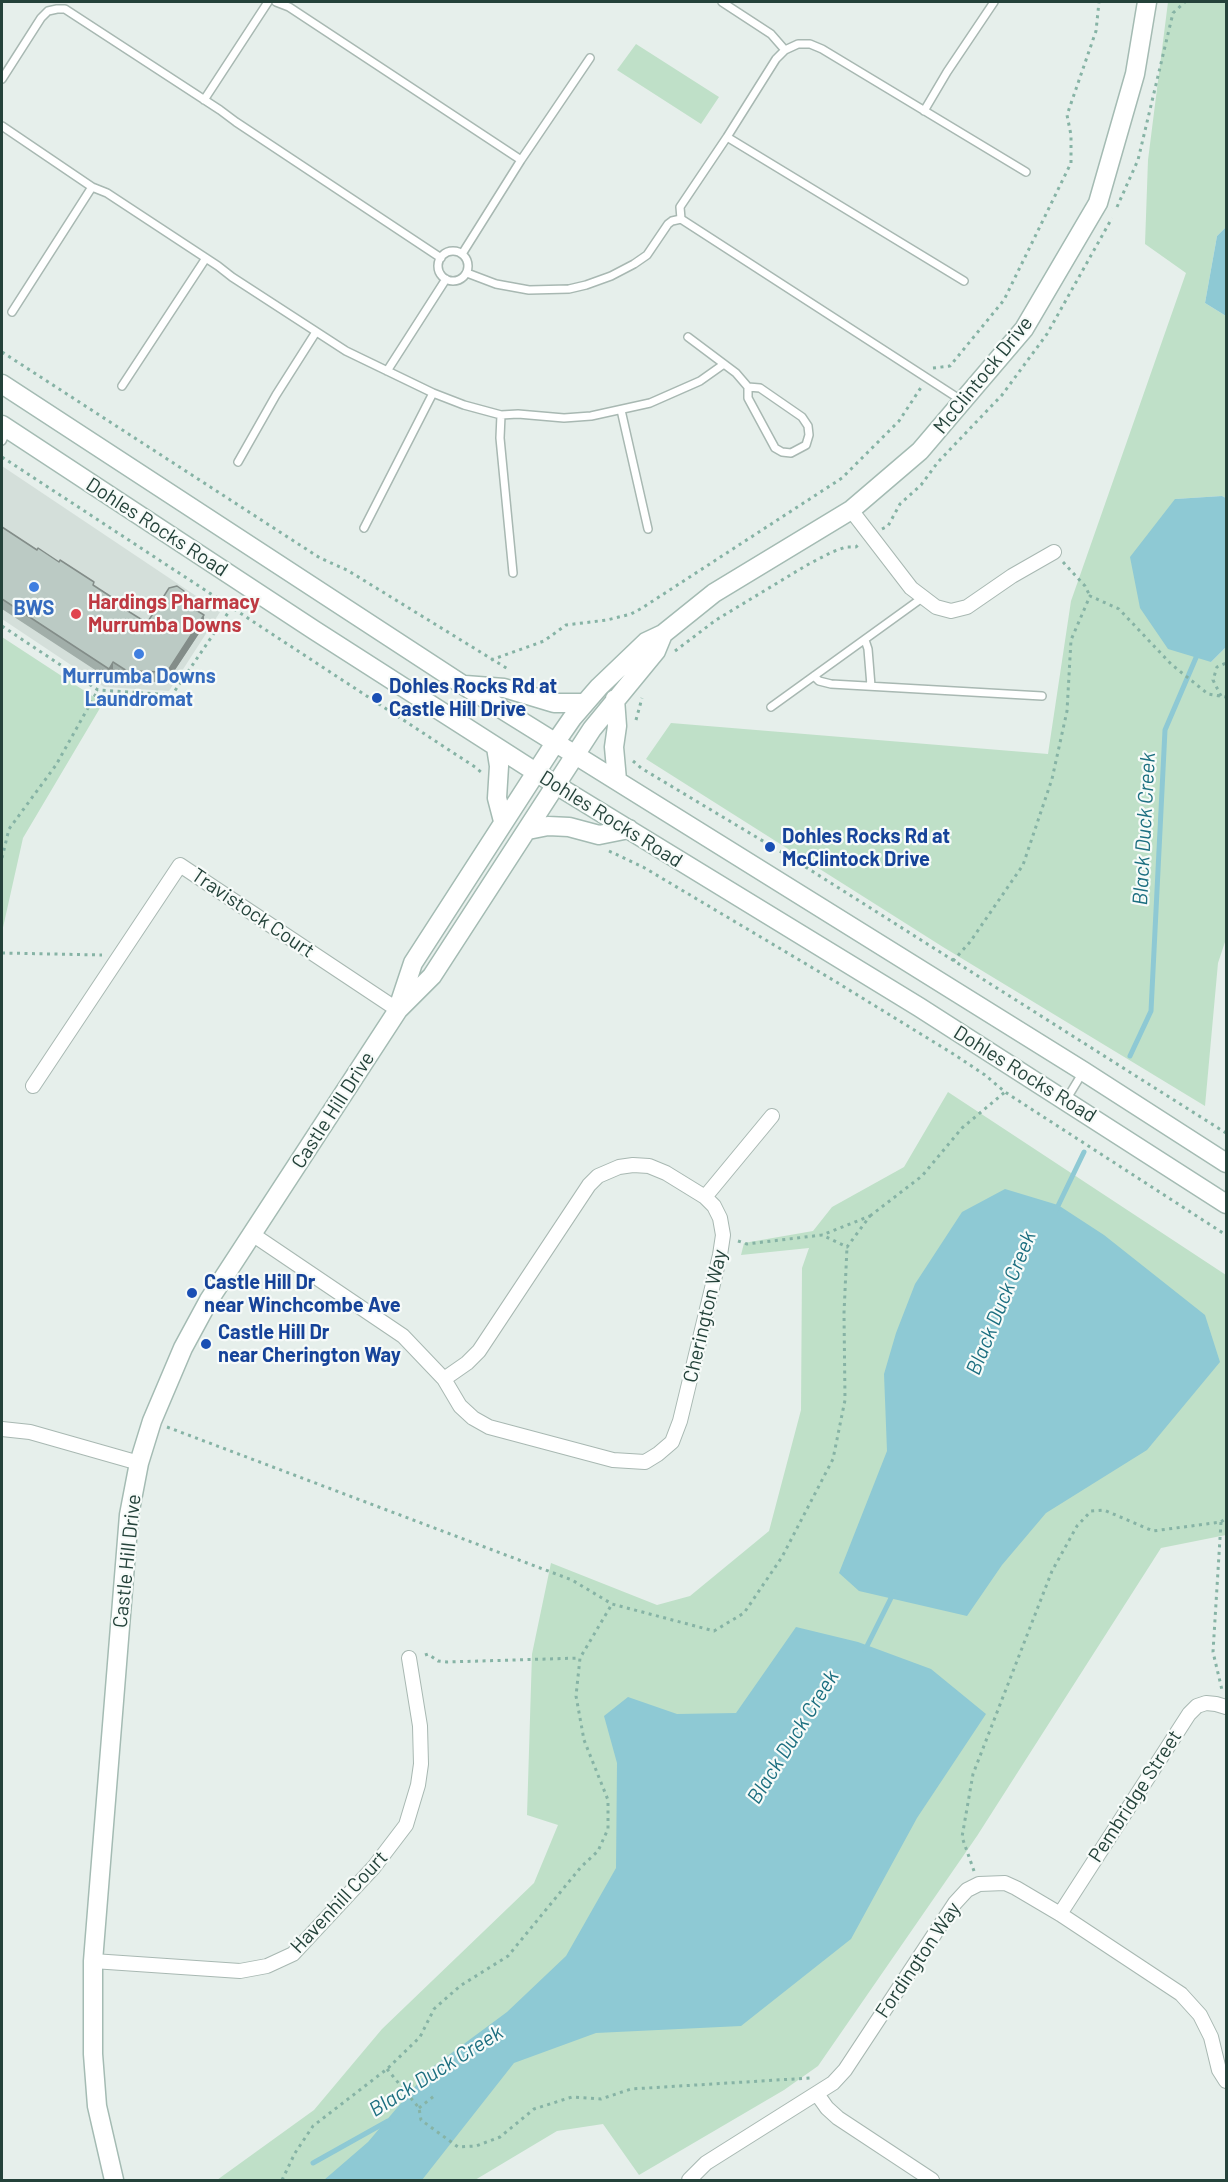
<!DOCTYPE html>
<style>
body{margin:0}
#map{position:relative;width:1228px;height:2182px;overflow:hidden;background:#e6efeb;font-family:Barlow,sans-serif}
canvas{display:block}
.frame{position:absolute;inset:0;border:3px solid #24423a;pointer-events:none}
</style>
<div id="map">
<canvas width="1228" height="2182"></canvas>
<div class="frame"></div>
</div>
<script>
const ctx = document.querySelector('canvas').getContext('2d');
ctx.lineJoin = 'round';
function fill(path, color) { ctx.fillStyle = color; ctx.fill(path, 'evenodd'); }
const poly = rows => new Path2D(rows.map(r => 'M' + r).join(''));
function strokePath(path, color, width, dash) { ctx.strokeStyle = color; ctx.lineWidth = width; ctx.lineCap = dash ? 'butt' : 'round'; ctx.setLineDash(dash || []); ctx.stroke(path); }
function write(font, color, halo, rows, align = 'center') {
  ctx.font = font + ' Barlow,sans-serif'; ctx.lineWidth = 4.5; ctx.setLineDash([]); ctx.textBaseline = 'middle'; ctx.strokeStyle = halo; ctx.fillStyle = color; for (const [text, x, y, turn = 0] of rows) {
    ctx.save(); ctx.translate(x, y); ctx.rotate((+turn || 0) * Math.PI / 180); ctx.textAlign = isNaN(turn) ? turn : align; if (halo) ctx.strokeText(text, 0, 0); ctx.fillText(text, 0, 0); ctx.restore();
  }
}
fill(poly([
 [2,466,220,612,169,691,104,687,2,619]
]), '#d4dfda');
fill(poly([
 [1168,2,1226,2,1226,227,1217,236,1205,303,1226,316,1226,498,1222,496,1175,499,1211,662,1226,647,1226,939,1218,963,1205,1106,943,947,646,759,671,723,1048,754,1071,601,1186,273,1145,244,1148,160],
 [636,44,719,97,701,124,617,70],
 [2,637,103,703,23,838,2,932],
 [948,1092,1226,1275,1226,1535,1161,1548,977,1836,818,2066,784,2090,639,2175,603,2124,557,2131,475,2180,217,2180,314,2110,382,2029,534,1883,558,1825,527,1815,532,1654,551,1563,657,1605,690,1596,769,1531,801,1410,802,1268,809,1248,741,1255,744,1243,813,1231,832,1207,904,1167]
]), '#bfe0c8');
fill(poly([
 [1226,227,1226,316,1205,303,1217,236],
 [1222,496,1226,498,1226,647,1211,662,1168,649,1140,608,1130,557,1175,499],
 [1005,1189,1058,1205,1104,1235,1205,1315,1220,1362,1147,1450,1046,1513,1002,1565,967,1616,859,1591,839,1573,887,1451,884,1374,896,1333,915,1284,962,1212],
 [796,1627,858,1642,931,1669,986,1714,917,1818,851,1939,741,2026,596,2033,514,2063,422,2180,324,2180,368,2142,430,2069,507,2012,566,1956,616,1868,617,1763,604,1716,628,1697,677,1714,736,1713]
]), '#8ec9d4');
strokePath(poly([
 [1130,1056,1151,1011,1165,730,1198,653],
 [1056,1210,1084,1152],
 [865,1650,893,1594],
 [313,2163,388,2121]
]), '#8ec9d4', 5);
const lane = poly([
 [276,2,289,7,521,160],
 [722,2,771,34,785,50],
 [2,79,41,18,48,11,57,9,65,9,220,110,236,122,441,258],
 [204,100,268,2],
 [924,111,947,72,994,2],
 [2,126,92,187,107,193,218,266,232,277,346,351,433,393,464,405,501,415,518,414,564,418,591,416,650,403,700,381,724,364],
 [727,137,964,281],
 [681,219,680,207,727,137,776,59,785,50,798,44,810,44,822,49,1026,172],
 '438 266a15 15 0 1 1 30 0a15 15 0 1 1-30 0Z',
 [462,254,521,160,590,58],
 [467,273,496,284,529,290,569,289,586,285,611,276,634,264,647,255,668,224,672,221,681,219,961,400],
 [12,312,92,187],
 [688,337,736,373,748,387,748,398,775,448,782,452,791,453,806,445,809,435,808,426,802,417,760,388,748,387],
 [387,371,446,279],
 [122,386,206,258],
 [621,410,648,529],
 [501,415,500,438,513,573],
 [2,441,8,429],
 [238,462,276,395,316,332],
 [364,528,433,393],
 [865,640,868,649,871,686],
 [814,676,819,681,831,684,1042,696],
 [771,707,922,598],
 [1066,1100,1083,1072]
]);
const street = poly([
 [851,510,911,588,936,607,951,611,967,607,1012,576,1054,552],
 [33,1086,180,865,398,1010],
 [705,1197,772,1116],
 [252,1234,403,1336,444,1379,467,1363,479,1351,589,1185,598,1176,619,1167,633,1165,649,1166,666,1173,705,1197,714,1206,720,1218,723,1235,720,1255,680,1421,672,1442,658,1454,645,1462,613,1460,489,1427,473,1418,460,1406,444,1379],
 [2,1429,30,1432,139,1463],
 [1060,1914,1189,1714,1197,1706,1206,1703,1216,1704,1226,1707],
 [93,1961,240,1971,267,1966,293,1954,374,1867,406,1825,418,1785,421,1764,420,1726,409,1658],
 [817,2094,827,2108,838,2118,932,2180],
 [689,2180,706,2163,833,2083,845,2070,955,1903,967,1890,979,1884,1005,1883,1016,1888,1060,1914,1181,1994,1200,2015,1211,2037,1219,2070,1226,2081]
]);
const secondary = poly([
 [2,384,463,685,1083,1071,1226,1163],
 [2,425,314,630,556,785,919,1007,1226,1204],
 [465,685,504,688,554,703,584,703],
 [615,699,617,726,614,747,617,780],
 [496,747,499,766,497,798,503,821],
 [528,830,548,826,569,827,599,835,629,829],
 [399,1005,413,963,555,743,573,717,599,687,646,642,663,634,714,593,851,510,920,451,1024,329,1098,203,1135,74,1147,2],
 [114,2180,97,2106,93,2054,93,1961,129,1515,139,1463,152,1421,183,1348,209,1300,252,1234,398,1010,432,976,592,729,656,651,663,634]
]);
strokePath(lane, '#a8b8b2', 10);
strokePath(street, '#a8b8b2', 16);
strokePath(secondary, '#a4bbb3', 21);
strokePath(poly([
 [1117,207,1138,160,1173,13,1185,2],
 [2,352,320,558,347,570,508,669],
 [933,368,950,366,1004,300,1071,163,1071,135,1067,115,1096,31,1099,2],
 [2,457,475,767,481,772],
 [882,529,888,526,900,504,921,485,938,462,1002,395,1047,334,1112,218],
 [1063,562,1085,586,1090,596],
 [2,626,98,690,172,695,232,607],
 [675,651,716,620,807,565,832,552,846,547,856,547,859,544],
 [491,660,544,641,566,625,607,620,631,614,642,608,842,478,899,421,922,386],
 [1221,696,1213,680,1217,667,1226,663],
 [636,720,642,698],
 [633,761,641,768,793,859,1226,1133],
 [609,851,643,867,833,980,955,1055,985,1075,1005,1092,1226,1235],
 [2,858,9,829,56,765,98,690],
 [2,953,102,955],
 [953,961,970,942,1023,865,1052,779,1067,711,1071,640,1090,596,1119,609,1171,664,1208,694,1226,697],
 [870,1216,922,1176,962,1128,1005,1092],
 [738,1241,747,1244,822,1235,847,1247,870,1216,822,1235],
 [167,1427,572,1580,612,1604,714,1631,744,1613,782,1557,833,1459,845,1400,844,1313,847,1247],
 [1221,1522,1213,1652,1222,1690],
 [425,1655,428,1654,438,1661,447,1662,580,1658],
 [974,1871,962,1837,973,1774,1052,1571,1077,1526,1091,1511,1104,1510,1153,1531,1221,1522,1226,1518],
 [387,2069,419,2108,421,2120,458,2147,476,2146,500,2137,534,2109,572,2097,601,2099,631,2089,810,2078],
 [419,2108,434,2096],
 [282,2180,295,2153,313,2126,387,2069,420,2037,434,2009,460,1986,508,1956,581,1867,598,1851,608,1829,608,1800,584,1740,576,1696,580,1658,612,1604]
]), '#86b3a5', 3, [3, 4.5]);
strokePath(lane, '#fff', 7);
strokePath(street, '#fff', 14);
strokePath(secondary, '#fff', 18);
fill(poly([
 [2,527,94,586,113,602,147,623,186,604,204,626,167,682,127,682,113,673,109,679,2,609]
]), '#a1aea9');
fill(poly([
 [204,615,204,626,167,682,167,672],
 [113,662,113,673,109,679,109,669]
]), '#838d89');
const building = poly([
 [2,527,37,550,38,548,59,562,60,560,94,582,93,585,113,598,112,601,147,623,169,588,177,586,184,591,186,604,204,615,167,672,127,671,113,662,109,669,2,599,2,527]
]);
fill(building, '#bbcac4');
strokePath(building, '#838d89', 1.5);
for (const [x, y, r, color] of [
 [34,587,6,"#3f7fe0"],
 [76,614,6,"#e0444e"],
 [139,654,6,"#3f7fe0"],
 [377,698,6,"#1a4fb4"],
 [770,847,6,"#1a4fb4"],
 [192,1293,6,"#1a4fb4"],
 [206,1344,6,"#1a4fb4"]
]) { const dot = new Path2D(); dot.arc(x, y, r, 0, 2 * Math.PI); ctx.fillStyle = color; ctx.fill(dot); strokePath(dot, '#f7fbf9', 2); }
write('20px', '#24423a', '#f7fbf9', [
 ["McClintock Drive",983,375,-51],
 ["Dohles Rocks Road",157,527,33],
 ["Dohles Rocks Road",611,819,32],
 ["Travistock Court",253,913,34],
 ["Dohles Rocks Road",1025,1074,32],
 ["Castle Hill Drive",333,1110,-57],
 ["Cherington Way",705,1316,-77],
 ["Castle Hill Drive",127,1561,-84],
 ["Pembridge Street",1135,1796,-57],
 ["Havenhill Court",339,1902,-47],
 ["Fordington Way",918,1960,-56]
]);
write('bold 20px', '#be3a42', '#f7fbf9', [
 ["Hardings Pharmacy",88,602],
 ["Murrumba Downs",88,625]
], 'left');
write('bold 20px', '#366cbe', '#f7fbf9', [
 ["BWS",34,608],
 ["Murrumba Downs",139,676],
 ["Laundromat",139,699]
]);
write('bold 20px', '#164399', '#f7fbf9', [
 ["Dohles Rocks Rd at",389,686],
 ["Castle Hill Drive",389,709],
 ["Dohles Rocks Rd at",782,836],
 ["McClintock Drive",782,859],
 ["Castle Hill Dr",204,1282],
 ["near Winchcombe Ave",204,1305],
 ["Castle Hill Dr",218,1332],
 ["near Cherington Way",218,1355]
], 'left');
write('italic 21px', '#1c6f80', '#f7fbf9', [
 ["Black Duck Creek",1144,829,-87],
 ["Black Duck Creek",1001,1303,-68],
 ["Black Duck Creek",793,1737,-58],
 ["Black Duck Creek",436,2071,-32]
]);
</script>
